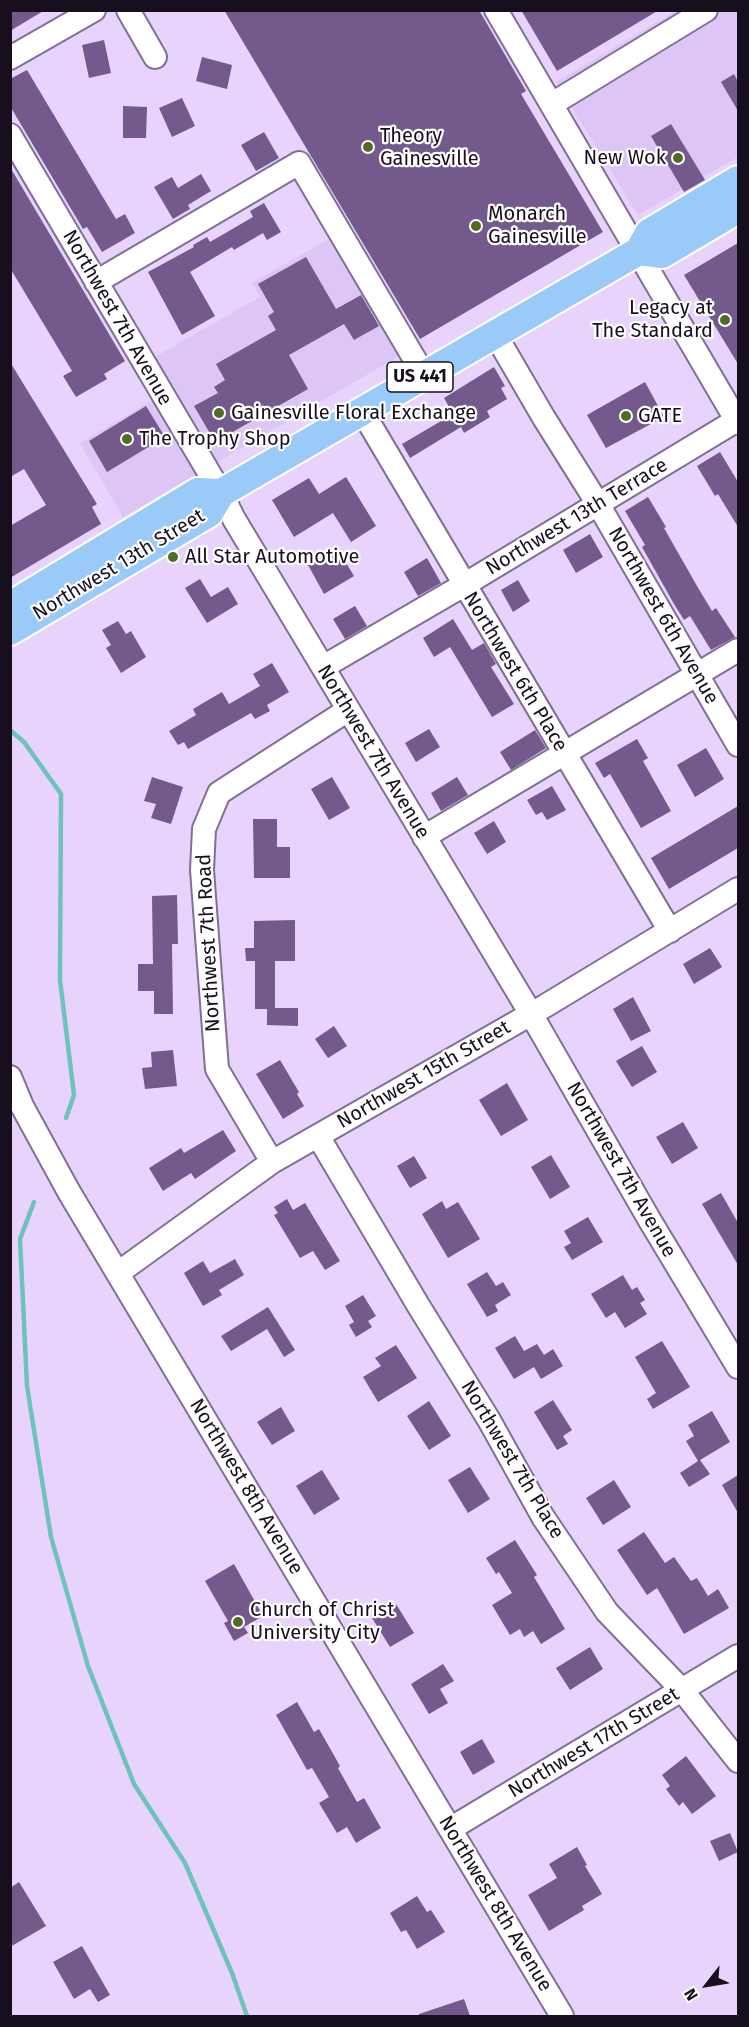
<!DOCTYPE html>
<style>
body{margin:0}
#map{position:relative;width:749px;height:2027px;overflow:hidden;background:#e8d3fd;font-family:"Fira Sans",sans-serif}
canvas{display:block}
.frame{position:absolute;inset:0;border:12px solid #170f1d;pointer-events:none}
.north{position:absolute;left:677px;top:1955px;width:60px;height:60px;-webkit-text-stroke:4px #fefefe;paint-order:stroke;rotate:239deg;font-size:16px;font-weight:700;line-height:24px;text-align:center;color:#170f1d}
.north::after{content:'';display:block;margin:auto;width:21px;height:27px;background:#170f1d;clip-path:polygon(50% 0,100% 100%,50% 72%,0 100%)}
</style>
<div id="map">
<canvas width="749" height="2027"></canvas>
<div class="frame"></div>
<div class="north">N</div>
</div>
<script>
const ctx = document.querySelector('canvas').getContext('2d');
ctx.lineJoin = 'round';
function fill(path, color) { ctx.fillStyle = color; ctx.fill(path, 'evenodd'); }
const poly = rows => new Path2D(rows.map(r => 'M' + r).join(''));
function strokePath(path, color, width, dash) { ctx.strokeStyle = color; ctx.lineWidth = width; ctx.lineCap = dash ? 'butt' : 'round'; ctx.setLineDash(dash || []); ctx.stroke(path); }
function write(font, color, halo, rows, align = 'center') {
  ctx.font = font + ' "Fira Sans",sans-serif'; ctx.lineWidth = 4.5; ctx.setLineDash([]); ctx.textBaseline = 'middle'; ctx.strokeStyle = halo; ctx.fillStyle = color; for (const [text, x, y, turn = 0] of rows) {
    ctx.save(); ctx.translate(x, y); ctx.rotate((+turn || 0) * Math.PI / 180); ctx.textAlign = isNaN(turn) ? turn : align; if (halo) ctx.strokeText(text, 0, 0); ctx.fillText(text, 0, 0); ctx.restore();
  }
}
fill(poly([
 [676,11,738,11,738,157,638,215,556,82],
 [346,229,416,346,123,517,80,443,173,388,155,357,260,297,252,283]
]), '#ddc5f5');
strokePath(poly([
 [10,730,24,742,61,794,60,980,74,1095,66,1118],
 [34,1202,20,1239,27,1386,51,1537,88,1666,134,1784,185,1863,232,1973,247,2016]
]), '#6dc2ba', 4.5);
fill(poly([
 [10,10,45,10,10,31],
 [224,10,479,10,526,91,521,94,603,232,420,339],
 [521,10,659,10,557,71],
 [104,40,111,73,89,78,82,45],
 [202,57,232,65,227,89,196,81],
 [27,70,116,219,125,214,135,233,102,252,87,227,83,229,10,106,10,79],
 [734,74,738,82,738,111,721,82],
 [182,98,195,126,172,137,159,108],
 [123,106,147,107,146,138,123,138],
 [671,124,705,180,684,192,651,136],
 [264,132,279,158,256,171,241,145],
 [10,167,125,361,104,374,107,379,76,397,63,376,72,371,10,268],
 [201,174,211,191,188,205,190,209,173,219,154,187,172,177,178,188],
 [264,203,281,232,267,240,263,233,234,250,232,247,190,272,215,316,182,335,148,272,194,247,193,245,207,237,210,242,253,217,250,211],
 [738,243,738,364,684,275],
 [306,257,336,309,361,295,379,326,354,340,344,324,289,355,308,389,215,442,194,406,218,393,214,387,225,380,216,364,276,330,268,316,274,312,258,284],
 [10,362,97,504,92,507,101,524,10,578,10,526,46,505,24,469,10,477],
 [494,367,505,386,501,388,507,399,487,411,490,417,464,433,461,427,410,458,402,444,453,414,444,398],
 [645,382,664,417,606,448,587,415],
 [146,406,165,437,107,472,89,441],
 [720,452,738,482,738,527,718,494,715,496,697,466],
 [346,477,376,526,351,542,333,513,294,537,272,500,309,478,319,494],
 [648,497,666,527,664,528,697,586,712,611,716,608,735,637,711,650,690,616,684,620,674,604,642,547,645,545,625,511],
 [590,534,603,557,576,573,563,550],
 [337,548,354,576,324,594,308,565],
 [427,558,441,583,418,596,404,572],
 [200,579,211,597,228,587,238,604,207,623,185,588],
 [518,580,530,601,513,612,501,590],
 [355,606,367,626,345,639,333,619],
 [453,619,472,650,484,643,496,664,491,667,514,704,492,717,450,647,434,657,423,638],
 [118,621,126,634,131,631,146,657,121,673,106,648,111,645,102,630],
 [272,663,289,692,267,705,270,711,255,719,251,713,188,749,184,742,178,745,169,731,196,715,193,709,222,692,229,704,260,686,253,674],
 [429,729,440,747,416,762,405,743],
 [535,730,546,748,511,770,500,752],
 [637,739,648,758,643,761,671,811,641,828,610,774,604,778,595,763],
 [706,748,724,779,695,797,677,765],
 [152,777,183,787,171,824,151,818,156,804,144,801],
 [332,777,350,808,329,820,311,789],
 [457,777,468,795,441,811,431,793],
 [552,786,566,810,547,820,542,812,536,815,527,800],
 [738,806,738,848,669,889,651,858],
 [253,819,277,819,277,847,290,847,290,878,254,878],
 [494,821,506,842,487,854,474,833],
 [177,895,178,944,172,944,173,1014,154,1014,154,991,138,991,138,964,153,964,152,896],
 [295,920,295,961,275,961,275,1008,298,1008,298,1026,267,1025,267,1009,255,1009,255,961,246,961,245,948,254,948,254,921],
 [710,948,722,967,694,984,683,964],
 [633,997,651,1031,631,1041,613,1009],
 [334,1026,347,1046,328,1058,315,1039],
 [642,1046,657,1072,632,1087,616,1061],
 [173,1050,177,1086,145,1089,142,1068,152,1067,151,1052],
 [280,1060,299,1092,297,1094,304,1106,283,1119,256,1074],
 [507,1083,528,1120,501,1136,479,1100],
 [683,1122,698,1148,672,1164,656,1137],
 [223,1130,236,1151,195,1179,191,1173,163,1191,149,1168,181,1148,184,1153],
 [551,1155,570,1187,550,1199,531,1167],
 [414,1156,427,1178,410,1188,397,1166],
 [721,1193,738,1223,738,1265,702,1204],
 [287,1199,293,1210,305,1203,340,1261,325,1270,313,1251,300,1258,274,1215,278,1213,274,1207],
 [442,1201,446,1209,458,1202,480,1239,448,1258,422,1214],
 [588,1217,603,1242,572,1260,564,1247,571,1243,564,1231],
 [235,1259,244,1275,219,1290,222,1295,203,1306,184,1273,203,1261,210,1273],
 [487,1272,496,1286,503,1282,511,1295,495,1305,498,1311,487,1317,467,1284],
 [623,1275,632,1290,637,1287,645,1300,640,1303,647,1314,625,1328,615,1312,606,1318,591,1294],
 [363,1295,376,1316,368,1321,372,1327,356,1337,349,1325,354,1322,345,1306],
 [268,1307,295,1350,284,1357,267,1329,231,1351,221,1336],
 [515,1336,524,1351,537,1344,544,1355,553,1349,563,1366,541,1379,534,1367,514,1379,495,1348],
 [662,1341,690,1387,653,1409,647,1399,656,1393,635,1357],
 [396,1345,417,1378,378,1402,363,1377,381,1366,375,1358],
 [553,1400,572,1430,563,1436,568,1444,557,1450,534,1412],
 [429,1401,451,1436,429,1450,407,1416],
 [281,1407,295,1431,272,1445,257,1422],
 [712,1411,730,1442,700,1460,710,1474,689,1487,680,1473,698,1461,686,1441,694,1436,688,1425],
 [470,1467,490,1499,468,1513,448,1480],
 [322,1470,340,1499,314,1515,296,1486],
 [738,1475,738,1513,722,1485],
 [614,1480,631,1507,603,1525,586,1498],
 [644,1532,665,1563,674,1557,691,1581,697,1578,708,1596,718,1589,729,1608,684,1634,657,1588,647,1595,617,1550],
 [515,1540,537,1575,534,1577,565,1629,541,1644,533,1631,524,1637,520,1629,510,1635,492,1605,512,1593,499,1572,496,1574,486,1558],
 [234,1564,263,1616,244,1627,248,1633,234,1641,224,1623,228,1621,205,1581],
 [396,1604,414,1633,390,1647,372,1618],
 [590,1647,603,1669,570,1690,556,1668],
 [443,1664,454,1681,440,1689,448,1703,429,1714,411,1684],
 [297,1702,314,1732,319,1729,340,1766,338,1768,357,1802,364,1798,381,1828,356,1843,347,1827,337,1833,319,1803,329,1797,312,1768,307,1770,276,1715],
 [482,1739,495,1762,473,1775,460,1752],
 [686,1756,716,1796,692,1814,683,1802,679,1806,666,1789,670,1786,662,1775],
 [730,1833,738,1852,719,1861,710,1841],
 [577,1847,587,1865,585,1866,602,1894,582,1906,584,1910,549,1931,528,1895,557,1878,549,1864],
 [19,1882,46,1926,10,1947,10,1888],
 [417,1896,427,1912,431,1910,445,1932,417,1949,406,1930,401,1932,390,1913],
 [82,1946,110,1995,98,2002,90,1989,74,1999,53,1962],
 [464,1999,470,2016,419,2016,419,2014]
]), '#74598c');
const minor = poly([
 [128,10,155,57],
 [496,10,738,423],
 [10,58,94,10],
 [552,104,706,10],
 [10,135,221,493,234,519,531,1014,649,1219,738,1367],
 [96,282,299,163,424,375],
 [495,334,544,418,598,504,738,745],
 [362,411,670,931],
 [323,667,464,585,737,420],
 [424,837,738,650],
 [10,1077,22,1106,69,1192,562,2016],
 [318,1136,418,1305,489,1420,543,1517,607,1612,682,1690,738,1761],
 [272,1162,217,1069,202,870,204,829,219,793,348,710],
 [118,1273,272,1162,545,1006,738,889],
 [450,1829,738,1656]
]);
const major = poly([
 [639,251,662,254,738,209],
 [10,606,198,492,221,493],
 [10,631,209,513,221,493,639,251,649,233,738,180]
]);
strokePath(minor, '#826f94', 26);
strokePath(major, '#fff', 32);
strokePath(minor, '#fff', 22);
strokePath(major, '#9acbf8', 28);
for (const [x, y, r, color] of [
 [368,147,6,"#4f6c21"],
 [678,158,6,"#4f6c21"],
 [476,226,6,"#4f6c21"],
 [725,320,6,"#4f6c21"],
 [219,413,6,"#4f6c21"],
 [626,416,6,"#4f6c21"],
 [127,439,6,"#4f6c21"],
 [173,557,6,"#4f6c21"],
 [238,1622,6,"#4f6c21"]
]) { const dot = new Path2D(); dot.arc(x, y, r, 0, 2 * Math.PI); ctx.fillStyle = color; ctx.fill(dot); strokePath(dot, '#fefefe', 2); }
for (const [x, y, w] of [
 [420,377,66]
]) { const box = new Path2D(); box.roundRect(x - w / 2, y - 15, w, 30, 4.5); ctx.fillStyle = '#fefefe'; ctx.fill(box); strokePath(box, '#170f1d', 1.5); }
write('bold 18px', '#170f1d', null, [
 ["US 441",420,377]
]);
write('20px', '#170f1d', '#fefefe', [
 ["Theory",380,136],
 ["Gainesville",380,159],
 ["New Wok",666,158,"right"],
 ["Monarch",488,214],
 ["Gainesville",488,237],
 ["Legacy at",713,308,"right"],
 ["The Standard",713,331,"right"],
 ["Gainesville Floral Exchange",231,413],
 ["GATE",638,416],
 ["The Trophy Shop",139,439],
 ["All Star Automotive",185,557],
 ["Church of Christ",250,1610],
 ["University City",250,1633]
], 'left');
write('20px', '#170f1d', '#fefefe', [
 ["Northwest 7th Avenue",117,318,60],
 ["Northwest 13th Terrace",577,517,-31],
 ["Northwest 13th Street",119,565,-31],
 ["Northwest 6th Avenue",663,616,60],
 ["Northwest 6th Place",515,672,59],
 ["Northwest 7th Avenue",373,752,59],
 ["Northwest 7th Road",209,943,-93],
 ["Northwest 15th Street",424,1075,-30],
 ["Northwest 7th Avenue",621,1170,60],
 ["Northwest 7th Place",512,1460,59],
 ["Northwest 8th Avenue",246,1487,59],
 ["Northwest 17th Street",594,1743,-31],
 ["Northwest 8th Avenue",495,1904,59]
]);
</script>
